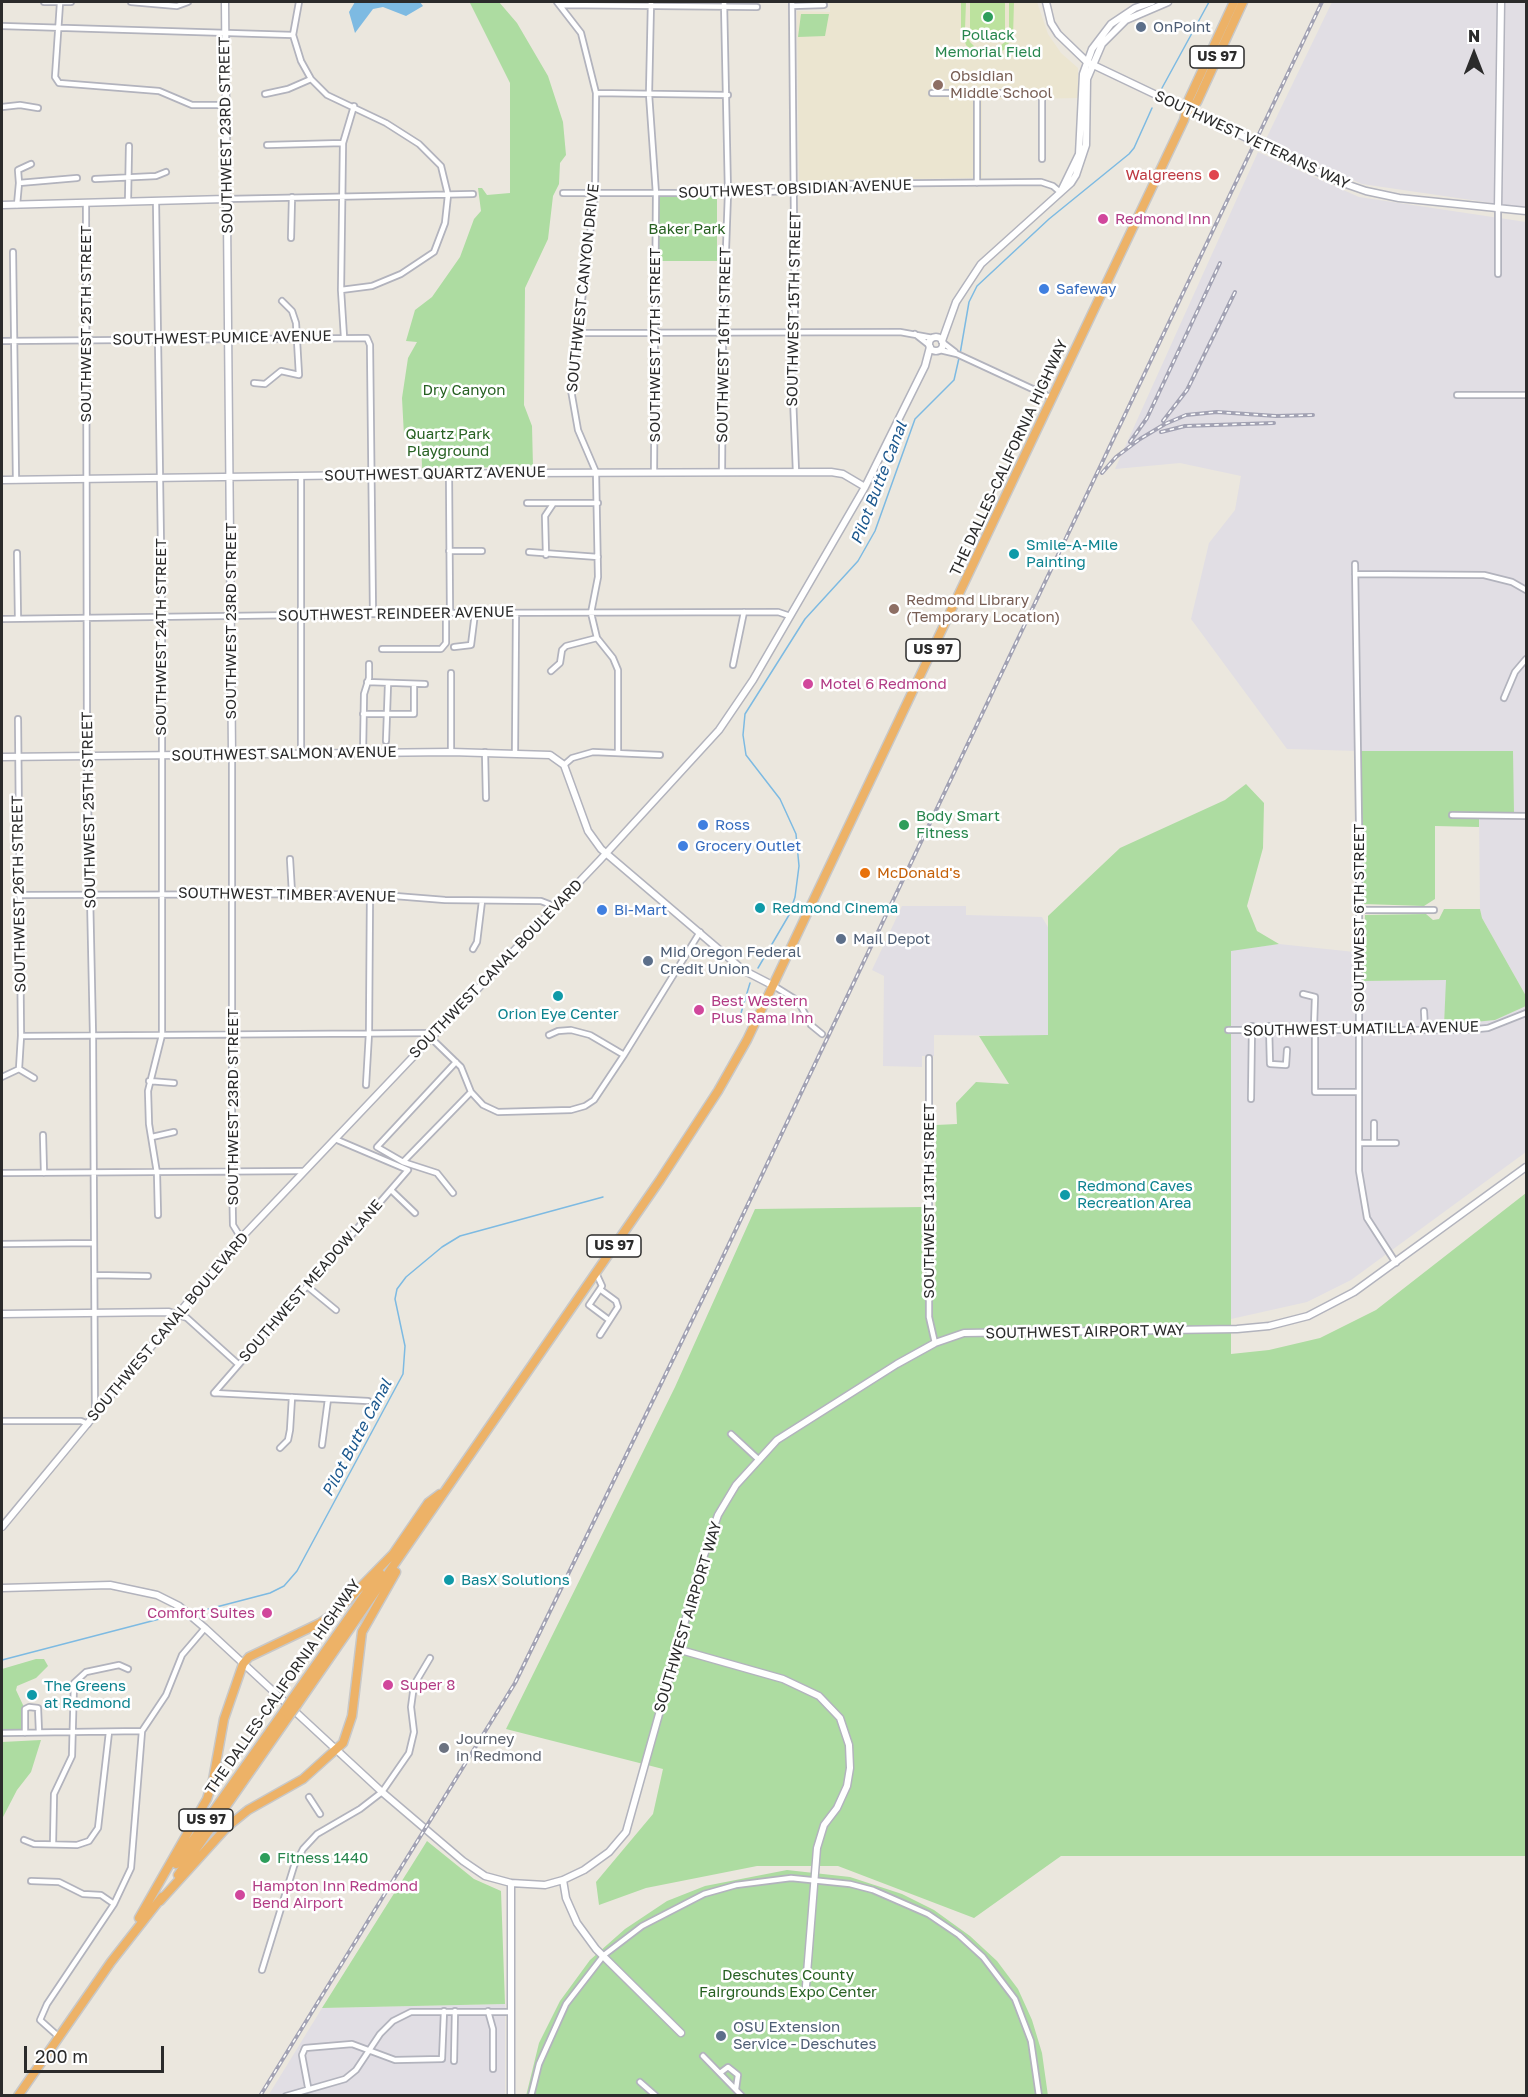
<!DOCTYPE html>
<style>
body{margin:0}
#map{position:relative;width:1528px;height:2097px;overflow:hidden;background:#ebe7de;font-family:"Golos Text",sans-serif}
canvas{display:block}
.frame{position:absolute;inset:0;border:3px solid #2b2b2b;pointer-events:none}
.north{position:absolute;left:1444px;top:24px;width:60px;height:60px;-webkit-text-stroke:4px #fff;paint-order:stroke;rotate:0deg;font-size:16px;font-weight:700;line-height:24px;text-align:center;color:#2b2b2b}
.north::after{content:'';display:block;margin:auto;width:21px;height:27px;background:#2b2b2b;clip-path:polygon(50% 0,100% 100%,50% 72%,0 100%)}
.scale{position:absolute;left:24px;top:2046px;width:140px;height:27px;box-sizing:border-box;border:3px solid #2b2b2b;border-top:0;padding-left:8px;font-size:18px;line-height:21px;white-space:nowrap;color:#2b2b2b;-webkit-text-stroke:4px #fff;paint-order:stroke}
</style>
<div id="map">
<canvas width="1528" height="2097"></canvas>
<div class="frame"></div>
<div class="north">N</div>
<div class="scale">200 m</div>
</div>
<script>
const ctx = document.querySelector('canvas').getContext('2d');
ctx.lineJoin = 'round';
function fill(path, color) { ctx.fillStyle = color; ctx.fill(path, 'evenodd'); }
const poly = rows => new Path2D(rows.map(r => 'M' + r).join(''));
function strokePath(path, color, width, dash) { ctx.strokeStyle = color; ctx.lineWidth = width; ctx.lineCap = dash ? 'butt' : 'round'; ctx.setLineDash(dash || []); ctx.stroke(path); }
function write(font, color, halo, rows, align = 'center') {
  ctx.font = font + ' "Golos Text",sans-serif'; ctx.lineWidth = 5; ctx.setLineDash([]); ctx.textBaseline = 'middle'; ctx.strokeStyle = halo; ctx.fillStyle = color; for (const [text, x, y, turn = 0] of rows) {
    ctx.save(); ctx.translate(x, y); ctx.rotate((+turn || 0) * Math.PI / 180); ctx.textAlign = isNaN(turn) ? turn : align; if (halo) ctx.strokeText(text, 0, 0); ctx.fillText(text, 0, 0); ctx.restore();
  }
}
fill(poly([
 [1332,2,1526,2,1526,208,1362,184,1265,141],
 [1258,152,1359,197,1526,222,1526,996,1482,918,1480,909,1479,813,1514,813,1360,751,1287,749,1191,619,1209,543,1235,510,1241,476,1180,463,1115,469],
 [902,906,966,906,966,915,1042,917,1049,929,1049,1036,934,1035,934,1056,922,1056,922,1067,883,1066,884,976,872,970],
 [1279,944,1364,953,1363,981,1447,980,1444,1024,1495,1020,1526,1006,1526,1152,1351,1280,1307,1302,1231,1319,1231,950],
 [505,2004,505,2095,268,2096,322,2008]
]), '#e1dee4');
fill(poly([
 [830,2,1037,2,1048,34,1061,53,1078,68,1078,98,982,100,982,178,830,180,803,187,799,182,797,11,830,12]
]), '#ebe5d0');
fill(poly([
 [470,3,499,2,517,23,548,76,563,122,566,155,560,163,559,184,553,196,548,239,525,288,524,405,532,426,533,467,422,468,421,435,404,436,402,398,408,358,417,342,406,341,415,310,432,297,460,257,474,219,481,211,478,188,482,188,487,195,510,193,510,83],
 [801,14,829,14,825,36,798,37],
 [717,196,717,261,658,261,657,197],
 [1360,751,1513,751,1514,813,1479,813,1479,827,1435,826,1435,899,1424,906,1364,904],
 [1246,784,1264,803,1263,848,1247,906,1257,931,1279,944,1231,951,1231,1354,1269,1350,1320,1338,1376,1310,1526,1193,1526,1856,1061,1856,974,1918,838,1866,757,1866,646,1888,599,1905,596,1882,653,1814,663,1769,506,1729,675,1387,755,1209,923,1207,922,1298,935,1284,936,1125,957,1124,956,1103,976,1082,1009,1084,979,1036,1048,1035,1048,916,1120,848,1225,800],
 [1444,909,1480,909,1482,918,1526,996,1526,1006,1495,1020,1444,1025,1446,980,1363,981,1365,915,1426,914,1433,920,1439,919],
 [36,1659,44,1659,48,1666,36,1678,17,1686,16,1690,23,1705,23,1729,2,1730,2,1669],
 [41,1740,31,1772,17,1790,2,1819,2,1742],
 [427,1841,474,1879,501,1891,505,2004,322,2008],
 [787,1870,850,1877,902,1894,934,1910,970,1936,997,1961,1018,1989,1032,2020,1042,2053,1048,2096,526,2096,539,2043,560,2001,590,1960,625,1929,667,1901,705,1886]
]), '#addca1');
fill(poly([
 [961,2,966,2,965,29,970,42,975,47,988,51,995,50,1005,42,1009,29,1009,2,1014,2,1013,37,1004,50,988,56,972,51,966,45,961,29],
 [970,2,1005,2,1005,32,970,32]
]), '#bce29e');
fill(poly([
 [355,2,420,2,423,6,406,16,383,7,373,9,355,33,349,12]
]), '#7dbae2');
strokePath(poly([
 [1162,88,1209,2],
 [960,354,969,302,977,286,1049,219,1129,154,1134,148,1152,108],
 [758,968,789,915,795,897,799,866,796,834,780,799,746,755,743,735,745,714,805,619,858,561,875,531,915,419,954,380,959,358],
 [741,1013,750,983],
 [201,1611,270,1593,284,1586,297,1571,403,1374,405,1346,395,1299,397,1289,406,1277,442,1247,460,1236,603,1197],
 [2,1660,171,1616]
]), '#7dbae2', 1.5);
const street = poly([
 [44,2,71,2],
 [131,2,177,6,188,2],
 [299,2,293,35,301,61,311,79,327,95,386,123,419,144,441,166,448,195,445,223,434,252,401,274,372,286,341,290],
 [557,2,581,33,596,93,595,193,571,390,578,430,596,472,598,577,591,613,597,638,613,658,618,670,618,753],
 [651,2,649,94,656,194,654,472],
 [792,2,795,332,792,373,796,472],
 [60,3,55,77,59,83,159,91,192,105,225,105],
 [560,5,757,7],
 [792,6,824,5],
 [2,26,293,35],
 [596,93,728,95],
 [932,93,1042,93,1042,159],
 [265,94,288,89,311,79],
 [2,107,20,105,38,108],
 [267,145,343,143],
 [95,179,156,176,166,172],
 [19,183,18,170,31,164],
 [977,183,977,92],
 [563,193,728,193,794,191,835,184,1041,182,1053,186,1060,192],
 [226,199,473,194],
 [128,201,129,146],
 [156,201,162,616,162,1035,148,1091,149,1124,157,1173,158,1215],
 [86,203,87,754,93,1035,95,1415],
 [17,205,19,183,77,178],
 [291,238,292,197],
 [13,252,16,480],
 [1498,274,1498,209],
 [576,333,900,332,933,338],
 [915,334,929,345],
 [344,337,341,290,343,143,354,106],
 [2,341,367,338,370,345,373,614],
 [942,342,955,352],
 [940,350,957,354,1052,398],
 [254,383,265,384,281,371,299,375,296,323,292,311,282,301],
 [1457,395,1526,395],
 [722,472,723,333,728,193,724,2],
 [449,474,450,613],
 [301,476,301,753],
 [527,503,598,503],
 [449,551,482,551],
 [529,552,598,557],
 [17,553,18,619],
 [546,555,545,516,553,504],
 [1355,564,1359,824,1359,1171,1367,1218,1396,1263],
 [1355,574,1484,575,1512,582,1526,590],
 [2,619,450,613,778,612,790,616],
 [454,647,471,645,475,613],
 [382,649,441,649,446,643,446,613],
 [733,665,744,612],
 [551,671,560,663,562,650,566,646,597,638],
 [451,673,451,752],
 [367,682,425,684],
 [1504,698,1515,672,1526,659],
 [363,714,414,714,414,684],
 [18,719,21,1036,19,1069],
 [386,741,388,684],
 [485,752,486,798],
 [515,752,516,613],
 [363,753,364,694,369,678,369,664],
 [232,755,232,1171,233,1225,241,1238],
 [564,765,572,758,593,752,660,755],
 [1452,815,1526,816],
 [290,859,292,893],
 [19,895,370,894,445,900,541,901,554,906],
 [1359,910,1434,910],
 [473,949,477,942,482,901],
 [774,986,798,1001,811,1025,822,1034],
 [1303,994,1315,997,1314,1026],
 [1424,1011,1425,1030],
 [1269,1026,1270,1064,1286,1065,1287,1050],
 [1228,1030,1467,1030,1488,1028,1526,1013],
 [1315,1030,1315,1092,1359,1092],
 [549,1035,558,1031,571,1030,590,1035,624,1055],
 [21,1036,436,1033],
 [431,1038,461,1067,471,1092,483,1105,498,1112,571,1110,585,1106,594,1100,624,1055,700,932],
 [929,1058,929,1317,935,1343],
 [2,1077,19,1069,34,1078],
 [149,1081,174,1083],
 [366,1085,369,1033,370,894],
 [1251,1099,1252,1026],
 [43,1135,44,1173],
 [152,1137,174,1132],
 [1374,1142,1374,1123],
 [1359,1143,1396,1143],
 [403,1162,471,1092],
 [2,1173,304,1171],
 [391,1190,415,1213],
 [453,1193,437,1173,403,1162,377,1147,456,1062],
 [2,1244,94,1243],
 [596,1273,602,1286,589,1305,609,1320],
 [95,1275,148,1276],
 [308,1287,336,1310],
 [178,1315,187,1318,238,1364],
 [600,1335,618,1307,616,1301,601,1290],
 [214,1393,408,1170,335,1139],
 [214,1393,368,1401],
 [2,1421,81,1421,88,1424],
 [731,1434,758,1459],
 [322,1445,328,1399],
 [280,1448,288,1440,290,1430,292,1397],
 [2,1733,142,1731],
 [25,1733,25,1709,29,1707,38,1708,39,1732],
 [309,1797,320,1814],
 [24,1840,34,1844,77,1845,89,1841,98,1828,109,1732],
 [53,1844,54,1794,72,1756,74,1683,86,1672,119,1665,128,1669],
 [31,1881,59,1882,83,1894,101,1895,114,1904,47,2004,40,2020,59,2037],
 [114,1904,131,1868,142,1731,166,1695,182,1655,205,1628],
 [262,1970,294,1866,303,1849,317,1834,360,1809,382,1792,409,1753,414,1732,411,1707,414,1685,430,1658],
 [488,2011,493,2029,493,2069],
 [703,2056,742,2096],
 [454,2061,455,2011],
 [720,2073,728,2067,738,2075,736,2089],
 [640,2082,656,2096],
 [308,2087,302,2055,305,2048,352,2044,395,2060,442,2059,444,2011],
 [286,2096,345,2079,356,2070,380,2034,393,2021,411,2012,511,2012],
 [531,2096,539,2064,566,2004,604,1955,642,1926,704,1894,736,1885,791,1878,850,1884,873,1890,928,1914,959,1935,983,1957,1015,1999,1031,2041,1039,2096]
]);
const secondary = poly([
 [225,2,232,755],
 [1046,2,1051,23,1058,34,1087,62,1337,181,1366,191,1399,198,1526,211],
 [1062,189,1079,154,1083,74,1092,49,1111,24,1135,8,1152,2],
 [2,205,226,199],
 [1498,209,1501,2],
 '929 344a7 7 0 1 1 14 0a7 7 0 1 1-14 0Z',
 [942,341,956,302,981,264,1071,183,1076,175,1086,145,1087,79,1102,44,1126,20,1168,2],
 [2,480,516,473,831,472,843,474,865,487],
 [2,757,451,752,550,755,564,765,588,831,601,849,743,970,774,986],
 [2,1314,169,1312,178,1315],
 [2,1527,241,1238,600,860,719,730,753,680,865,487,925,366,930,347],
 [2,1588,110,1585,157,1595,179,1606,205,1628,382,1792,463,1861,485,1876,511,1883,545,1885,563,1880,584,1870,609,1852,626,1832,701,1564,718,1515,736,1485,777,1440,897,1364,935,1343,964,1333,1237,1329,1269,1326,1308,1316,1354,1292,1526,1167],
 [677,1649,783,1679,819,1696,840,1718,849,1745,850,1768,847,1786,837,1808,824,1825,817,1848,806,1986],
 [563,1880,566,1898,577,1923,596,1949,681,2033],
 [511,1883,511,2096]
]);
const highway = poly([
 [1188,111,1197,102,1243,2],
 [391,1557,428,1503,440,1494],
 [292,1699,380,1573],
 [297,1705,660,1180,718,1091,747,1040,1184,120,1189,99,1234,2],
 [176,1864,284,1711],
 [178,1875,289,1716],
 [160,1901,227,1827,248,1810,303,1779,343,1743,352,1716,362,1632,396,1572],
 [139,1918,207,1799,213,1780,224,1719,243,1664,249,1657,320,1623,336,1612,395,1552],
 [18,2096,111,1962,162,1897]
]);
strokePath(street, '#b2b3bd', 8);
strokePath(secondary, '#b2b3bd', 9);
strokePath(highway, '#c8c8c8', 11);
strokePath(street, '#fff', 4.5);
strokePath(secondary, '#fff', 6);
strokePath(highway, '#edb267', 8);
const rail = poly([
 [1163,421,1187,390,1235,292],
 [1161,432,1185,426,1274,423],
 [1130,442,1147,418,1220,263],
 [1102,473,1116,457,1140,439,1165,424,1186,415,1217,412,1276,416,1313,415],
 [260,2096,515,1683,718,1267,1322,2]
]);
strokePath(rail, '#a2a2b3', 4);
strokePath(rail, '#fff', 1.5, [4.5]);
const highwayBridge = poly([
 [284,1711,292,1699],
 [289,1716,297,1705]
]);
strokePath(highwayBridge, '#c8c8c8', 11, []);
strokePath(highwayBridge, '#edb267', 8);
for (const [x, y, r, color] of [
 [988,17,6,"#2e9e5b"],
 [1141,27,6,"#5c6f8a"],
 [938,85,6,"#8d6e63"],
 [1214,175,6,"#e0444e"],
 [1103,219,6,"#d1479c"],
 [1044,289,6,"#3f7fe0"],
 [1014,554,6,"#0f9aa8"],
 [894,609,6,"#8d6e63"],
 [808,684,6,"#d1479c"],
 [703,825,6,"#3f7fe0"],
 [904,825,6,"#2e9e5b"],
 [683,846,6,"#3f7fe0"],
 [865,873,6,"#e8710a"],
 [760,908,6,"#0f9aa8"],
 [602,910,6,"#3f7fe0"],
 [841,939,6,"#5c6f8a"],
 [648,961,6,"#5c6f8a"],
 [558,996,6,"#0f9aa8"],
 [699,1010,6,"#d1479c"],
 [1065,1195,6,"#0f9aa8"],
 [449,1580,6,"#0f9aa8"],
 [267,1613,6,"#d1479c"],
 [388,1685,6,"#d1479c"],
 [32,1695,6,"#0f9aa8"],
 [444,1748,6,"#6b7280"],
 [265,1858,6,"#2e9e5b"],
 [240,1895,6,"#d1479c"],
 [721,2036,6,"#5c6f8a"]
]) { const dot = new Path2D(); dot.arc(x, y, r, 0, 2 * Math.PI); ctx.fillStyle = color; ctx.fill(dot); strokePath(dot, '#fff', 2); }
for (const [x, y, w] of [
 [1217,57,54],
 [933,650,54],
 [614,1246,54],
 [206,1820,54]
]) { const box = new Path2D(); box.roundRect(x - w / 2, y - 11, w, 22, 4.5); ctx.fillStyle = '#fff'; ctx.fill(box); strokePath(box, '#2b2b2b', 1.5); }
write('bold 14px', '#2b2b2b', null, [
 ["US 97",1217,57],
 ["US 97",933,650],
 ["US 97",614,1246],
 ["US 97",206,1820]
]);
write('15px', '#4e5e75', '#fff', [
 ["OnPoint",1153,27],
 ["Mail Depot",853,939],
 ["Mid Oregon Federal",660,952],
 ["Credit Union",660,969],
 ["OSU Extension",733,2027],
 ["Service - Deschutes",733,2044]
], 'left');
write('15px', '#27864d', '#fff', [
 ["Pollack",988,35,"center"],
 ["Memorial Field",988,52,"center"],
 ["Body Smart",916,816],
 ["Fitness",916,833],
 ["Fitness 1440",277,1858]
], 'left');
write('15px', '#785e54', '#fff', [
 ["Obsidian",950,76],
 ["Middle School",950,93],
 ["Redmond Library",906,600],
 ["(Temporary Location)",906,617]
], 'left');
write('15px', '#2b2b2b', '#fff', [
 ["SOUTHWEST 23RD STREET",226,135,-91],
 ["SOUTHWEST VETERANS WAY",1252,140,25],
 ["SOUTHWEST OBSIDIAN AVENUE",795,189,-2],
 ["SOUTHWEST CANYON DRIVE",583,288,-84],
 ["SOUTHWEST 15TH STREET",794,309,-89],
 ["SOUTHWEST 25TH STREET",86,324,-90],
 ["SOUTHWEST PUMICE AVENUE",222,338,-1],
 ["SOUTHWEST 17TH STREET",655,345,-90],
 ["SOUTHWEST 16TH STREET",724,345,-89],
 ["THE DALLES-CALIFORNIA HIGHWAY",1009,458,-65],
 ["SOUTHWEST QUARTZ AVENUE",435,474,-1],
 ["SOUTHWEST REINDEER AVENUE",396,614,-1],
 ["SOUTHWEST 23RD STREET",231,621,-90],
 ["SOUTHWEST 24TH STREET",161,637,-90],
 ["SOUTHWEST SALMON AVENUE",284,754,-1],
 ["SOUTHWEST 25TH STREET",89,810,-91],
 ["SOUTHWEST 26TH STREET",19,894,-91],
 ["SOUTHWEST TIMBER AVENUE",287,895,1],
 ["SOUTHWEST 6TH STREET",1359,918,-90],
 ["SOUTHWEST CANAL BOULEVARD",496,969,-46],
 ["SOUTHWEST UMATILLA AVENUE",1361,1029,-1],
 ["SOUTHWEST 23RD STREET",233,1107,-90],
 ["SOUTHWEST 13TH STREET",929,1201,-90],
 ["SOUTHWEST MEADOW LANE",311,1281,-49],
 ["SOUTHWEST CANAL BOULEVARD",168,1327,-50],
 ["SOUTHWEST AIRPORT WAY",1085,1332,-1],
 ["SOUTHWEST AIRPORT WAY",688,1617,-73],
 ["THE DALLES-CALIFORNIA HIGHWAY",283,1687,-55]
]);
write('15px', '#be3a42', '#fff', [
 ["Walgreens",1202,175]
], 'right');
write('15px', '#b23c85', '#fff', [
 ["Redmond Inn",1115,219],
 ["Motel 6 Redmond",820,684],
 ["Best Western",711,1001],
 ["Plus Rama Inn",711,1018],
 ["Comfort Suites",255,1613,"right"],
 ["Super 8",400,1685],
 ["Hampton Inn Redmond",252,1886],
 ["Bend Airport",252,1903]
], 'left');
write('15px', '#276122', '#fff', [
 ["Baker Park",687,229],
 ["Dry Canyon",464,390],
 ["Quartz Park",448,434],
 ["Playground",448,451],
 ["Deschutes County",788,1975],
 ["Fairgrounds Expo Center",788,1992]
]);
write('15px', '#366cbe', '#fff', [
 ["Safeway",1056,289],
 ["Ross",715,825],
 ["Grocery Outlet",695,846],
 ["Bi-Mart",614,910]
], 'left');
write('15px', '#0d838f', '#fff', [
 ["Smile-A-Mile",1026,545],
 ["Painting",1026,562],
 ["Redmond Cinema",772,908],
 ["Orion Eye Center",558,1014,"center"],
 ["Redmond Caves",1077,1186],
 ["Recreation Area",1077,1203],
 ["BasX Solutions",461,1580],
 ["The Greens",44,1686],
 ["at Redmond",44,1703]
], 'left');
write('15px', '#c56008', '#fff', [
 ["McDonald's",877,873]
], 'left');
write('15px', '#5b616d', '#fff', [
 ["Journey",456,1739],
 ["in Redmond",456,1756]
], 'left');
write('italic 16px', '#1c588e', '#fff', [
 ["Pilot Butte Canal",879,483,-69],
 ["Pilot Butte Canal",357,1438,-62]
]);
</script>
